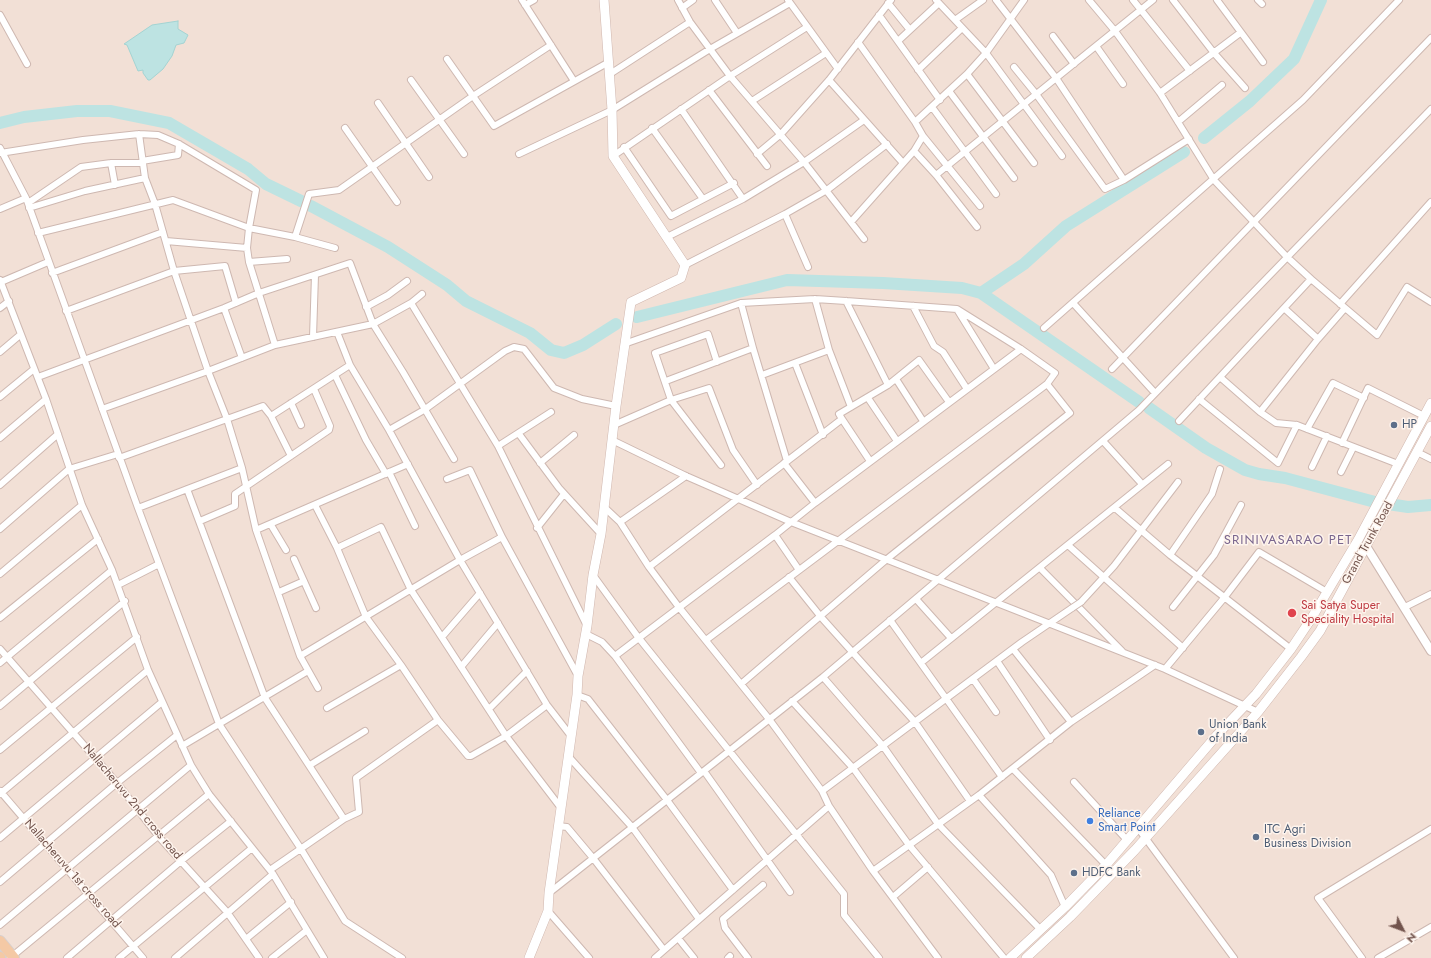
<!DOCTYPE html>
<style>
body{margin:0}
#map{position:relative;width:1431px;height:958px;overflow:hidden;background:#fbf0e7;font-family:Jost,sans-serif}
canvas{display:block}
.north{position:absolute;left:1383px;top:910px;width:40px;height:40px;-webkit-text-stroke:3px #fef4ed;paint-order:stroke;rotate:132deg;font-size:11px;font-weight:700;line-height:16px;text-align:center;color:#72544d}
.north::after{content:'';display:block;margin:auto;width:14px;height:18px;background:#72544d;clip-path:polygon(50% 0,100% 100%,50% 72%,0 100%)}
</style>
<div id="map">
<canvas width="1431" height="958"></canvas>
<div class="north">N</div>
</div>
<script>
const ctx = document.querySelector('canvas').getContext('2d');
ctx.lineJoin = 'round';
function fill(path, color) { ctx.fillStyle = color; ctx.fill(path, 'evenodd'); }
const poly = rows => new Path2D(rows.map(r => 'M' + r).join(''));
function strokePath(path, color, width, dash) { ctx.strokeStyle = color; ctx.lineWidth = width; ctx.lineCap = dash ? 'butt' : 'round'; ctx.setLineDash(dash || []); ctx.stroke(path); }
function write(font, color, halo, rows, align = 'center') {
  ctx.font = font + ' Jost,sans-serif'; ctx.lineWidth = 3; ctx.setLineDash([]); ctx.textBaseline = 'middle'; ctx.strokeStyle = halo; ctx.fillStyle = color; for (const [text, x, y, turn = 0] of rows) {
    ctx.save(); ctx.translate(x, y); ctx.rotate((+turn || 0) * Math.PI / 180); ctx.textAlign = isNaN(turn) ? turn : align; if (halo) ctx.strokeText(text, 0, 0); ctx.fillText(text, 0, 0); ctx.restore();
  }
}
fill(poly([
 [0,0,1431,0,1431,958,0,958]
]), '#f2e0d6');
const water = poly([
 [178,21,178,29,188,35,184,43,176,45,172,56,163,69,150,80,148,80,143,73,143,70,138,71,127,45,124,44,152,25,178,21]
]);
fill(water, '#bde3e2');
strokePath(water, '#a4d4d3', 1);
strokePath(poly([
 [0,123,24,117,77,111,110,111,169,123,248,169,266,184,301,201],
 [1204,138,1250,101,1294,59,1321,0],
 [311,206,388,247,447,285,466,301,530,333,551,350,564,353,583,345,616,324],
 [981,293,1024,264,1066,226,1184,152],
 [637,317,787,280,883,283,962,288,981,293,1139,402],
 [1149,408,1206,448,1245,470,1259,474,1285,478,1375,502,1408,507,1431,505]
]), '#bde3e2', 12);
const minor = poly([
 [522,0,574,81],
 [678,0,690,22,730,76,804,162,864,239],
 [715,0,737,33],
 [788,0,838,69],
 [936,0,986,53,1062,156],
 [996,0,1056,78,1124,180],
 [1089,0,1115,31,1160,93,1214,180,1287,257,1311,279,1377,335,1407,287,1431,302],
 [1133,0,1190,71],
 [1173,0,1214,53,1245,88],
 [1217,0,1263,62],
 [1258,0,1262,4],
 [888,3,910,30],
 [525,5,534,0],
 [682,8,693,0],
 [0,15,27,64],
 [879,15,940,100],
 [955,20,983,0],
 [1053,36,1074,64],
 [898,41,939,3],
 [858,42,915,122,923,136,980,206],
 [1096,46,1123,84],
 [447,59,494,126,609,62],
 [1014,67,1036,94,1105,189,1124,180,1189,139],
 [918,70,962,28],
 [610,74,690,22],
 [967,74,1034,163],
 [411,80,464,154],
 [829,80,903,163],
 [709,90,767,166],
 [949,91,1014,178],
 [1160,93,1240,33],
 [752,101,826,53],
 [378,103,429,177],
 [932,107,996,194],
 [681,109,743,199],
 [915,122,967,74,986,53,1024,0],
 [1178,122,1222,85],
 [345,128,397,202],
 [652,128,703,199],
 [139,134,145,178,155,204,174,271,208,371,227,419,242,468,256,530,300,656,318,688],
 [624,147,671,216,734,183],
 [0,148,26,198,138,508,219,724,301,849,345,921,402,958],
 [914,151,936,175,977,227],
 [0,153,83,140,139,134,158,135,179,144,256,190,249,228,247,248,249,262,275,345],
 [519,154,612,110,710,49,790,3],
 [757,154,781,134,829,80,891,0],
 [613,156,730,76,807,27],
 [142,161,178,155,179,144],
 [111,163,115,185],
 [936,175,1153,0],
 [28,203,81,167,111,163,143,163],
 [29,208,85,191,145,178],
 [0,209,26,198],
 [785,214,808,267],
 [851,222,914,151,923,136],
 [38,233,173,200,249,228,295,237,335,248],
 [295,237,309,194,339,190,473,96,551,45],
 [667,237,743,199,804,162,864,120],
 [166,241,247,248],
 [249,262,287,259],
 [685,265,785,214,827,190,887,144],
 [52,273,163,232],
 [0,280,46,399,82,505,112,570,148,670,191,765,209,794,273,874,324,958],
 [1,282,48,262],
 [815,299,829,350,851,407],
 [846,301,888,385],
 [411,303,498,446,587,626],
 [741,303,753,348],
 [1073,303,1155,393],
 [1340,304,1431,202],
 [913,306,934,346,943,352,967,389],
 [366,307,388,295,407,281],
 [0,308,9,301],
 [224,308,242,358],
 [1284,308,1318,339],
 [66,311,174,271,225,266,236,303],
 [958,311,994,369],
 [1044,328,1303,100,1399,0],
 [337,332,350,365,389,430,460,560,547,705,571,736],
 [313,337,315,275],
 [624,344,741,303,815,299,846,301,957,309,1021,349,1055,373,1047,384,706,640],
 [0,352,20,335],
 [717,362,708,334,655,353,671,400,721,465],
 [795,363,823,435],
 [1112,369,1431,38],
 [335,375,366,440,386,474],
 [762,375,829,350],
 [38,377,224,308,259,293,350,263,373,324,403,372,454,459],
 [1220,377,1260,412,1276,423,1297,425,1398,464],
 [896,379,923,421],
 [666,381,753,348,787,461],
 [0,397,34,369],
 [868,398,897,441],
 [1199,399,1278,463,1297,425],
 [291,403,301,425],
 [102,409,208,371,275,345,373,324,411,303,422,294],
 [1260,412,1318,339,1345,308],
 [271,416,291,456],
 [842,419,839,414,888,385,919,360,949,402],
 [1179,421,1311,279],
 [614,425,671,400,709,388,733,450,757,485],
 [1307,429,1333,383,1364,398],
 [389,430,424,410,505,351,514,347,524,349,554,388,582,399,616,406],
 [519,434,559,488,601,534],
 [0,438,46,399],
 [612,440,686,476,791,522,1165,669,1258,712],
 [1103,441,1142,484],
 [1342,443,1368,388,1424,416],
 [498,446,551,412],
 [1417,452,1431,459],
 [119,458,263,406,271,416,350,365],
 [540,463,574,435],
 [784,463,815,503],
 [1312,467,1327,436],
 [389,472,415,526],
 [1341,472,1353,448],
 [447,479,470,470,502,537,578,676],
 [0,485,58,434],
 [187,489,265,698,344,819,270,870],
 [315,505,337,548,366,617,401,665,438,720,468,756,471,756,506,736,547,705],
 [604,507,620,522,649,567,678,606,769,719,822,791,829,806,873,871,938,958],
 [138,508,242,468],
 [1115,508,1170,555,1291,649],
 [200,521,235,506,235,494,329,430,330,426,314,389],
 [620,522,686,476],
 [271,525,286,550],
 [537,528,564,494],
 [0,529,69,469,118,454],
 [256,530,408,464],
 [775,535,799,570],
 [1069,546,1183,648],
 [337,548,381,527,411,590,506,736,561,808],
 [1170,555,1212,494,1220,469],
 [294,559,316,608],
 [649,567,842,419,870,461],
 [1040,568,1122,651],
 [0,574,82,505],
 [593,575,638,637,844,894,844,915,879,958],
 [789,577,821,617,915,722,970,801],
 [118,585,159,564],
 [279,592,304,581],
 [916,599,951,638],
 [1081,602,1114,566,1178,482],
 [1173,607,1214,555,1241,505],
 [1405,607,1431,594],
 [0,618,98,539],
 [890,620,1002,777],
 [586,634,602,642,615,656],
 [442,637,480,593],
 [0,649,117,783,159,837,227,912,259,958],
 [1013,649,1071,722],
 [300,656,460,560,502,537],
 [997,661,1050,740],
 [922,662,1168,464],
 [0,663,112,570],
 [461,667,498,623],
 [1165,669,1224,598,1259,552,1327,592],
 [823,677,883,746,938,824,1041,930],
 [973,679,996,712],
 [741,684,887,559,1070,413,1047,384],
 [577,695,588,699,667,800,733,890],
 [792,701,853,768,909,845,1004,958],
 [0,706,125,601],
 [327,708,401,665],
 [489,709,527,671],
 [182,746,308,671],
 [0,750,137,637],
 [569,757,632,827,699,919],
 [310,765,365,731],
 [1013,769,1106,865],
 [704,771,790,892],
 [701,773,615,656,775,535,815,503,1021,349],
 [1074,782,1127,840],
 [0,791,143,958],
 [822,791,1022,642,1072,608],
 [0,794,148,670],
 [979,795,1051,875,1065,907],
 [344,819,359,812,356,778,438,720],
 [558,826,567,827,593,858,664,950],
 [1138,828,1234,958],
 [0,838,162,702],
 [873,871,979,795,1071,722,1155,665],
 [0,882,117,783,177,735],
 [549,893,823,677,1139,410,1431,109],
 [893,897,928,867],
 [548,911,589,958],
 [0,925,191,765],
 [678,938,694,958],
 [246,939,291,902],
 [10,958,209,794],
 [67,958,181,861,231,821],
 [119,958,252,848],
 [175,958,273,874],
 [272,958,307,930],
 [655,958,829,806],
 [728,958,730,956],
 [748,958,725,928,723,919,763,885],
 [1362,958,1318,898,1431,829],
 [1378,958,1431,927]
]);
const tertiary = poly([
 [1366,546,1431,651]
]);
const secondary = poly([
 [529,958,548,911,549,893,577,695,578,676,587,626,593,575,601,534,616,406,631,302,681,278,685,265,613,156,612,110,604,0],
 [1010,958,1065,907,1106,865,1217,735,1256,694,1291,649,1311,619,1358,540,1431,403],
 [1026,958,1070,917,1135,850,1258,712,1301,657,1320,631,1431,426]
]);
const primary = poly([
 [0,941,14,958],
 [0,957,0,958]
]);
strokePath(minor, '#ceb8b1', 8);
strokePath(tertiary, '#ceb8b1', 10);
strokePath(secondary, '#d0b7af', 10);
strokePath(primary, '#d8cfcd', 12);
strokePath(minor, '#fff', 6);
strokePath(tertiary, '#fff', 8);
strokePath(secondary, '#fff', 9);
strokePath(primary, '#f4c9a5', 10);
const minorBridge = poly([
 [1072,608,1081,602]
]);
strokePath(minorBridge, '#ceb8b1', 8, []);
strokePath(minorBridge, '#fff', 6);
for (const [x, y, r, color] of [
 [1394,425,4,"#5c6f8a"],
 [1292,613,5,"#e0444e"],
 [1201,732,4,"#5c6f8a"],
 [1090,821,4,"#3f7fe0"],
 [1256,837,4,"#5c6f8a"],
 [1074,873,4,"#5c6f8a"]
]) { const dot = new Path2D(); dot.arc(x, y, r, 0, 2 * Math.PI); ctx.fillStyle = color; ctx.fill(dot); strokePath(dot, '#fef4ed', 1.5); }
write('12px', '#4e5e75', '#fef4ed', [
 ["HP",1402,425],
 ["Union Bank",1209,725],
 ["of India",1209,739],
 ["ITC Agri",1264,830],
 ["Business Division",1264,844],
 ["HDFC Bank",1082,873]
], 'left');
write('12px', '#72544d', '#fef4ed', [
 ["Grand Trunk Road",1368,543,-61],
 ["Nallacheruvu 2nd cross road",132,802,50],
 ["Nallacheruvu 1st cross road",72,874,49]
]);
write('12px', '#be3a42', '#fef4ed', [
 ["Sai Satya Super",1301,606],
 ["Speciality Hospital",1301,620]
], 'left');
write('12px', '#366cbe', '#fef4ed', [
 ["Reliance",1098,814],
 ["Smart Point",1098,828]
], 'left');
ctx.letterSpacing = '1px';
write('13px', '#7a668e', '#fef4ed', [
 ["SRINIVASARAO PET",1288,541]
]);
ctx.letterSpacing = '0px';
</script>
